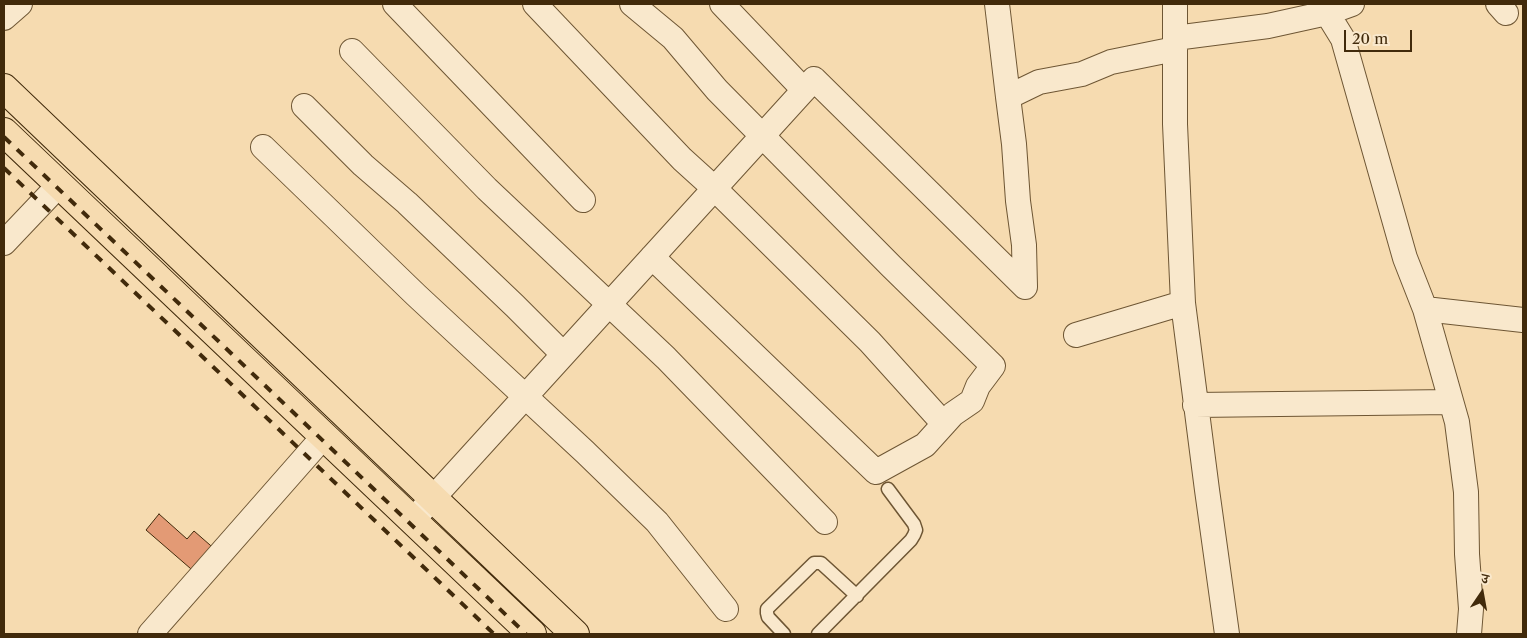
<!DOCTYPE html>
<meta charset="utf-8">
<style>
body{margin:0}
#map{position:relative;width:1527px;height:638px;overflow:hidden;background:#f6dbb0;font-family:"Libre Caslon Text","Noto Serif Devanagari",serif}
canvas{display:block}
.frame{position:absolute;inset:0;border:5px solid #412a0b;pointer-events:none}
.north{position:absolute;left:1457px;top:568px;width:50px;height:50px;-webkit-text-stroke:4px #f9e8cc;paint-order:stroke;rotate:12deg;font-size:14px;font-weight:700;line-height:20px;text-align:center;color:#412a0b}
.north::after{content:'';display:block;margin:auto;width:18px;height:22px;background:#412a0b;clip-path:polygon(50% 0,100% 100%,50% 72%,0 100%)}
.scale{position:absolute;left:1344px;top:30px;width:68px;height:22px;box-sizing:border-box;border:2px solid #412a0b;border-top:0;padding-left:6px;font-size:15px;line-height:18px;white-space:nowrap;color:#412a0b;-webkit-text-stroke:4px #f9e8cc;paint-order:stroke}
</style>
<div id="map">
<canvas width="1527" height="638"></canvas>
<div class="frame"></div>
<div class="north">उ</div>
<div class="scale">20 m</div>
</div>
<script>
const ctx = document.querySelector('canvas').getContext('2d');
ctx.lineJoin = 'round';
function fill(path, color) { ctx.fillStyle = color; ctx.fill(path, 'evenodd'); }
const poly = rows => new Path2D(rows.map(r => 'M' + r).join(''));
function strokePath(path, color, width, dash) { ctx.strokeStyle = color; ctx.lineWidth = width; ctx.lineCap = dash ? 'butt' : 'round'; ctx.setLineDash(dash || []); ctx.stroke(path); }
const building = poly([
 [159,514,187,539,194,531,218,552,198,575,146,530,159,514]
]);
fill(building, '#e39a75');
strokePath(building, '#412a0b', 1);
const lane = poly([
 [784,634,768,617,767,613,767,609,814,563,821,563,857,596],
 [818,634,911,540,914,535,916,530,914,524,888,489]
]);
const street = poly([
 [395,4,583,200],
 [535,4,682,159,714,188,870,342,944,424],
 [632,4,673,38,717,90,891,266,993,366,978,386,972,401,953,414,925,445,876,472,652,257],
 [722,4,804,90],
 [997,4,1008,97],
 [1175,4,1175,124,1183,303,1207,490,1227,634],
 [1498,4,1506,13],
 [1327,13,1343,39,1405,258,1425,309,1457,422,1466,492,1467,554,1471,609,1469,634],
 [4,18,20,4],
 [1175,38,1268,26,1327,13,1352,4],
 [352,51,487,189,666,358,825,522],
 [304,106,363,165,407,203,515,306,563,354],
 [263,147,416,295,585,452,657,522,726,609],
 [4,243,59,185],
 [1425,309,1523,320],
 [1076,335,1183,303],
 [1195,405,1451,402],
 [413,520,814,79,1025,287,1024,245,1018,201,1014,144,1008,97,1039,82,1082,74,1111,62,1175,49],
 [150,634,324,436]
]);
const primary = poly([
 [4,88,575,634],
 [4,132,532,634]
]);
strokePath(lane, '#6e5634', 15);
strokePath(street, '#6e5634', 26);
strokePath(primary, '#412a0b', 30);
strokePath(lane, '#f9e8cc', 12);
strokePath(street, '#f9e8cc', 24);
strokePath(primary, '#f6dbb0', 28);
strokePath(poly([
 [4,137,526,634],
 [4,168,494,634]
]), '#412a0b', 4, [9, 9]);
</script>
